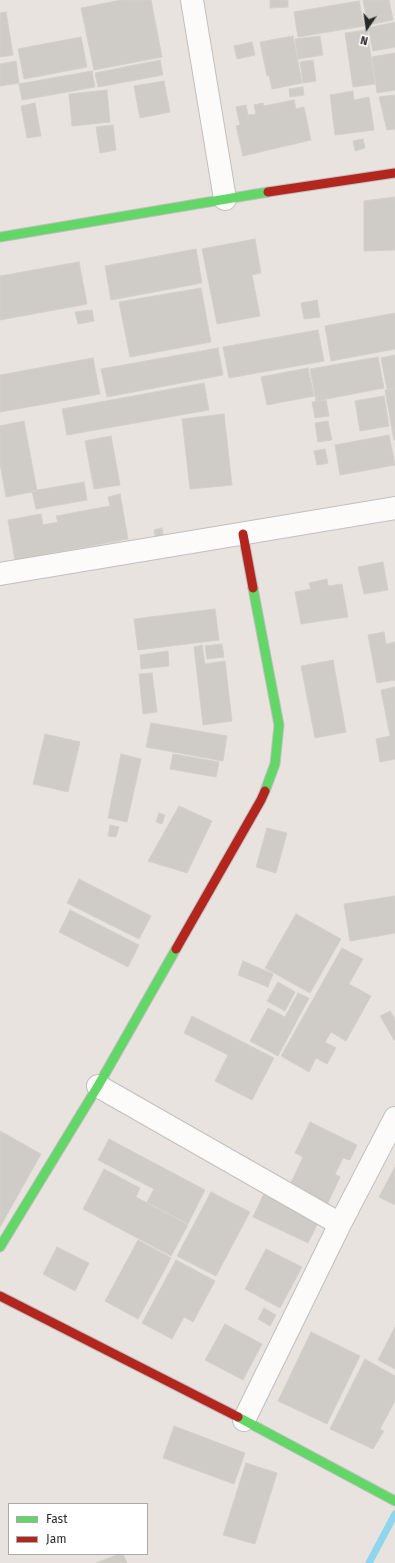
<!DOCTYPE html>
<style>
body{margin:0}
#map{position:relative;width:395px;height:1563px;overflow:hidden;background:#e8e3de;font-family:"Fira Sans",sans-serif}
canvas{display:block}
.legend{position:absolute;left:8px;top:1503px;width:140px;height:52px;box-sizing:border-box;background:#fff;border:1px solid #a9a9a9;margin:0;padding:5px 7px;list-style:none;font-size:12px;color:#292929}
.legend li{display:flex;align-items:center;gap:8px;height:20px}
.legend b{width:20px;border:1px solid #a9a9a9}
.north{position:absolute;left:347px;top:8px;width:40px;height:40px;-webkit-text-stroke:3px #fff;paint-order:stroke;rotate:193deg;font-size:11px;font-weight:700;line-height:16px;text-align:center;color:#292929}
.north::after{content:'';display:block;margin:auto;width:14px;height:18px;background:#292929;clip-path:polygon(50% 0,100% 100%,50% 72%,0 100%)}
</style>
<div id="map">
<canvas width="395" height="1563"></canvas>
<ul class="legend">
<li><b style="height:5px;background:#63d668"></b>Fast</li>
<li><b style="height:5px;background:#b3261e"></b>Jam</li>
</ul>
<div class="north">N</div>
</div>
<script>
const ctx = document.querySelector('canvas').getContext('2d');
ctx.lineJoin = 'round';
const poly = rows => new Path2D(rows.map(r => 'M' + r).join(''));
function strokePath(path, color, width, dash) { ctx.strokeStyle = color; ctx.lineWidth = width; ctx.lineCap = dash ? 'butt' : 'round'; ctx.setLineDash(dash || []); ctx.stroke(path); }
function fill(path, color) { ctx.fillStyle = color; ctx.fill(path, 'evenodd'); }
strokePath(poly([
 [369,1563,395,1514]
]), '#8ed5ed', 7);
const building = poly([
 [121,0,151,0,162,57,94,70,81,8,121,0],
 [270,0,288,0,288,7,270,8,270,0],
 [363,0,389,0,393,20,368,25,363,0],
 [359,1,364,26,298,37,294,12,359,1],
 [6,12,13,55,0,57,0,13,6,12],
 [395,22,395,47,373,51,368,28,395,22],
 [367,30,375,84,353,87,345,33,367,30],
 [293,36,302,83,272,89,269,75,267,76,260,42,293,36],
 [320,36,323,55,298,59,295,39,320,36],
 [81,37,87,67,24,79,18,49,81,37],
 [252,42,255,55,237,59,234,46,252,42],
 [395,53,395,90,377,93,372,57,395,53],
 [160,60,163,75,98,87,95,73,160,60],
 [313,60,316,81,303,83,300,62,313,60],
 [16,61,19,83,0,86,0,64,16,61],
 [92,71,95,87,22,100,19,84,92,71],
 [164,81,170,112,140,118,134,86,164,81],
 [303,87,304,95,290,97,289,89,303,87],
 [107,90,110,122,72,126,69,94,107,90],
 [353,91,354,100,369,97,374,130,335,135,330,95,353,91],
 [395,95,395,129,387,130,379,97,395,95],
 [294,100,296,109,304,107,311,140,243,156,236,126,240,125,236,107,246,105,248,115,256,114,254,105,263,103,264,106,294,100],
 [35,103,41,136,27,138,21,106,35,103],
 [113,125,116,150,100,153,96,127,113,125],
 [363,139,365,148,355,151,353,141,363,139],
 [395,197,395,250,364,251,364,201,395,197],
 [255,239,261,273,252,275,260,316,217,324,202,249,255,239],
 [196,249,202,283,111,300,105,266,196,249],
 [79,262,87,304,0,320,0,276,79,262],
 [201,288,211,342,130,357,119,302,201,288],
 [317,300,320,317,304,319,301,303,317,300],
 [92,310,94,321,78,324,75,312,92,310],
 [395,313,395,349,331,361,325,326,395,313],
 [318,330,324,361,229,378,223,347,318,330],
 [218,348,223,375,107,397,101,369,218,348],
 [395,355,395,388,387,389,381,358,395,355],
 [378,357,384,388,316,401,310,369,378,357],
 [93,358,100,394,0,412,0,375,93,358],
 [308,368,314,396,267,405,261,377,308,368],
 [204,383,209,410,67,435,62,409,204,383],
 [395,388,395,440,394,440,385,390,395,388],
 [384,396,389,426,360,431,355,401,384,396],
 [326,400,329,416,315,418,312,402,326,400],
 [224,414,232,485,190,489,182,419,224,414],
 [24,421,37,491,6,497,0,463,0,426,24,421],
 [328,421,332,440,318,442,315,423,328,421],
 [389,435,395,465,340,475,335,445,389,435],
 [111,436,120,485,94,489,85,441,111,436],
 [325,449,328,463,317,465,314,451,325,449],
 [84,482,87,500,36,509,32,491,84,482],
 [120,494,128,539,15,560,8,520,41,514,43,525,58,522,56,516,110,506,108,497,120,494],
 [162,528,164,540,156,541,154,530,162,528],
 [383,562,388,590,364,594,358,567,383,562],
 [327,579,328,586,342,584,348,617,301,624,295,592,311,589,309,583,327,579],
 [215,609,219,640,138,650,134,619,215,609],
 [384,632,386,644,395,642,395,680,377,683,368,635,384,632],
 [222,644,224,657,207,659,205,646,222,644],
 [202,645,205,664,225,661,232,721,203,725,194,647,202,645],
 [168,651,169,666,141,669,140,655,168,651],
 [333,660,346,732,315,738,301,666,333,660],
 [152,673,157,712,143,714,139,674,152,673],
 [395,687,395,759,380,762,376,739,390,736,381,690,395,687],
 [151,723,227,736,223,761,146,747,151,723],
 [45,734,80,742,68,792,33,784,45,734],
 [121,754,141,759,127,822,108,818,121,754],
 [173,754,219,762,216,777,170,769,173,754],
 [179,806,212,821,187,873,148,861,179,806],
 [159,813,165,815,162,824,156,822,159,813],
 [110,825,119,827,116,837,108,836,110,825],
 [267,828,287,833,276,873,256,867,267,828],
 [79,879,151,916,139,939,67,903,79,879],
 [395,896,395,933,350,941,344,904,395,896],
 [70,910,139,945,128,967,59,932,70,910],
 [296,914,341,939,310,993,265,968,296,914],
 [342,948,363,959,349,984,371,996,346,1041,331,1032,325,1042,336,1048,327,1064,316,1058,309,1072,281,1056,342,948],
 [243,961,273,974,268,987,238,975,243,961],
 [278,982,295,992,285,1011,267,1001,278,982],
 [298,993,309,998,278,1056,250,1041,268,1008,285,1017,298,993],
 [390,1011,395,1019,395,1040,394,1040,380,1016,390,1011],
 [192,1016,274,1058,252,1100,215,1081,228,1055,184,1033,192,1016],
 [310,1122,357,1145,350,1160,343,1158,335,1174,340,1177,326,1207,288,1189,303,1157,295,1153,310,1122],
 [0,1131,41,1154,0,1227,0,1131],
 [109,1139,205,1190,188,1224,147,1202,154,1189,98,1160,109,1139],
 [395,1167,395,1205,379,1197,395,1167],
 [104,1169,140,1188,136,1197,188,1225,171,1256,83,1209,104,1169],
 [266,1189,322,1215,308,1243,253,1217,266,1189],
 [211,1192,250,1212,216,1276,177,1256,211,1192],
 [138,1240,171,1258,138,1319,105,1301,138,1240],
 [57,1247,89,1263,75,1291,43,1274,57,1247],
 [266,1249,302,1267,280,1308,245,1289,266,1249],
 [176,1260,215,1281,193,1322,184,1317,172,1339,142,1323,176,1260],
 [264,1308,276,1315,270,1326,258,1319,264,1308],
 [225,1324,262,1344,243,1380,205,1360,225,1324],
 [395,1327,395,1369,378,1360,395,1327],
 [311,1332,360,1356,327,1424,278,1401,311,1332],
 [365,1359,395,1376,395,1401,380,1429,384,1431,373,1449,330,1429,365,1359],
 [174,1426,245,1453,234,1484,163,1458,174,1426],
 [246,1463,277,1473,255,1544,223,1535,246,1463],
 [119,1554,123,1554,127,1563,96,1563,119,1554]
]);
fill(building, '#cfccc8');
strokePath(building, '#d3cfcb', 1);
const street = poly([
 [192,0,225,199],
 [0,574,395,508],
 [98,1086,340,1224],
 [244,1420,340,1224,395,1118]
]);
const fast = poly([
 [0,237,268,192],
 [253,588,279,725,275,764,265,791],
 [0,1247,98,1086,176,949],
 [238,1417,395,1501]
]);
const jam = poly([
 [268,192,395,173],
 [243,534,253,588],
 [176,949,261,800,265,791],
 [0,1296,238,1417]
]);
strokePath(street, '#c1bfc0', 24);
strokePath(fast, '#c1bfc0', 11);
strokePath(jam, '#c1bfc0', 11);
strokePath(street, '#fcfbfa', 22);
strokePath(fast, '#63d668', 9);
strokePath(jam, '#b3261e', 9);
</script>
